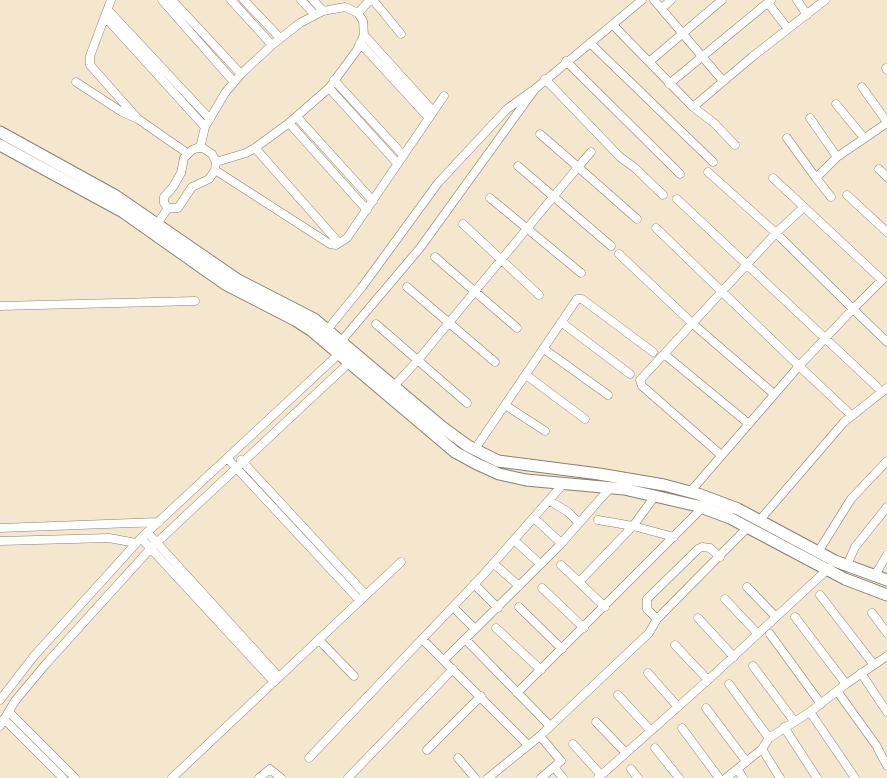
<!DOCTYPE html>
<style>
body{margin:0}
canvas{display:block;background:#f5e7cd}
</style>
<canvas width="887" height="778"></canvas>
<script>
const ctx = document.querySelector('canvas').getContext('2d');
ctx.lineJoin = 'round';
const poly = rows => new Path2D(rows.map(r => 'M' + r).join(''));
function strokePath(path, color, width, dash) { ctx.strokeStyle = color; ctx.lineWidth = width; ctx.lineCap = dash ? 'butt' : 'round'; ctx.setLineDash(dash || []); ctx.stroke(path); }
const minor = poly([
 [111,0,90,56,90,65,138,119],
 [162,0,234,82],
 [172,0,241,74],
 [231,0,272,45],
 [244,0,280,38],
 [301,0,315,15],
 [313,0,323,11],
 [373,0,401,34],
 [654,0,723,81],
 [797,0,807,15],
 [768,3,788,29],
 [662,8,671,0],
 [108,10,210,119],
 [358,13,370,0],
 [106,18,205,127],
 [613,25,693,107,752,57,825,0],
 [364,35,433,111],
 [360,43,428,117],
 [590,43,713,162],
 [566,61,680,174],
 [649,62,722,0],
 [886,68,887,70],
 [545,79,620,157,635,168,663,195],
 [334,80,403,155],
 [76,82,122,112,138,119,187,153],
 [669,84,771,0],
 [862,87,887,122],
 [329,88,397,163],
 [836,104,864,138],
 [693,107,714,123,735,145],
 [297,117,373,201],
 [810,118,837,157],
 [289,123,367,210],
 [787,138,816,178,837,157,887,123],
 [197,148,203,148,212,154,216,162,215,170,209,179,192,187,178,208,168,208,164,203,164,197,173,187,181,173,184,158,192,150,197,148],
 [200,148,205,127,225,93,241,74,272,45,300,23,323,11,345,7,358,13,363,21,364,35,357,50,329,88,289,123,255,148,246,153,216,162],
 [255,148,339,243],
 [591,152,578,167,637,219],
 [518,166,611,246],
 [879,169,887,177],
 [215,170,330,244,336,245,347,238,444,96],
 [708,172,776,233,853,309,882,280,773,178],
 [816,178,831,197],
 [847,195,887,232],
 [490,198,581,273],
 [677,199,877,387],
 [157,224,168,208],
 [463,224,539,295],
 [656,228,799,366,690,492],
 [619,254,693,324,774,394],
 [435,257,517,328],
 [407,287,495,362],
 [0,306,195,301],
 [561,322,630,374],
 [376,324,467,403],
 [327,330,362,287,438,183,507,109,532,91],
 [338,345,420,248,535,89,642,0],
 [544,349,608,395],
 [664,354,749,424],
 [526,375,585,419],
 [394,386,418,360,578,167,540,134],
 [505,405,545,431],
 [848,412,799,366,853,309,887,342],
 [475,449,577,299,582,299,653,352],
 [721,455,642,386,640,380,776,233,804,207],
 [228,459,360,601],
 [241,460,366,595],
 [550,501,568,512,579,523],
 [534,518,561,543],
 [598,520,633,526,674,537],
 [759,521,844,422,887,388],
 [0,528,159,522],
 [147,532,279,677],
 [141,538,274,682],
 [514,540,540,564],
 [0,541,109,538,136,543],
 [818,552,851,499,887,461],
 [493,563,519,586],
 [561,565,605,607],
 [847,565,855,547,887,507],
 [875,575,887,555],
 [579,582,633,526,655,496],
 [474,584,498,608],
 [747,587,776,617],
 [542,588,584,628],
 [820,595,874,665],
 [725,599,758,634],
 [453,607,475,629],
 [519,607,562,649],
 [872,613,887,633],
 [795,617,846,684],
 [698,618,734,657],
 [657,619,647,609,647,599,698,549,702,547,710,548,720,557],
 [496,628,541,670],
 [770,634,821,704],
 [422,639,528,745],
 [465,639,550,726],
 [319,640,354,676],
 [675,645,708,680],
 [444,660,558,547,610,488],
 [753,666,794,721],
 [648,673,678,707],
 [861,673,887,712],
 [729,684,769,738],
 [837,691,876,745,887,766],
 [517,693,704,506],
 [618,695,651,731],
 [0,700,34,656,141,538,341,352],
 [706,708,746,761],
 [9,712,75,778],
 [810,712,855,778],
 [4,719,63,778],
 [596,722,626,753],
 [0,726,15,701,45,665,151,548,352,360],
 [784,727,817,778],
 [682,728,719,778],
 [540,736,561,761,541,778],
 [573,744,601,775],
 [655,748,679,778],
 [762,749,780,778],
 [427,750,481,696],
 [309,758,484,574,564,483],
 [458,758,475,778],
 [554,767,563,778],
 [631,769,638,778],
 [737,769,743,778],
 [172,778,401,562],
 [259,778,270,769,281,778],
 [348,778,453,669],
 [488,778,540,736,649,633,657,619,747,528],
 [598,778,708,680,829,568],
 [726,778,762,749,769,738,810,712,846,684,887,656]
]);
const secondary = poly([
 [0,132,116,196,238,280,314,319,442,427,468,446,498,461,599,474,664,485,698,494,738,509,835,561,887,580],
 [0,145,123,212,225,284,295,320,312,331,455,452,475,463,499,474,526,480,624,489,698,506,730,518,845,579,887,595]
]);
strokePath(minor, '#888274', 9);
strokePath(secondary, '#888274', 13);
strokePath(minor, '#fff', 8);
strokePath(secondary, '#fff', 11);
</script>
